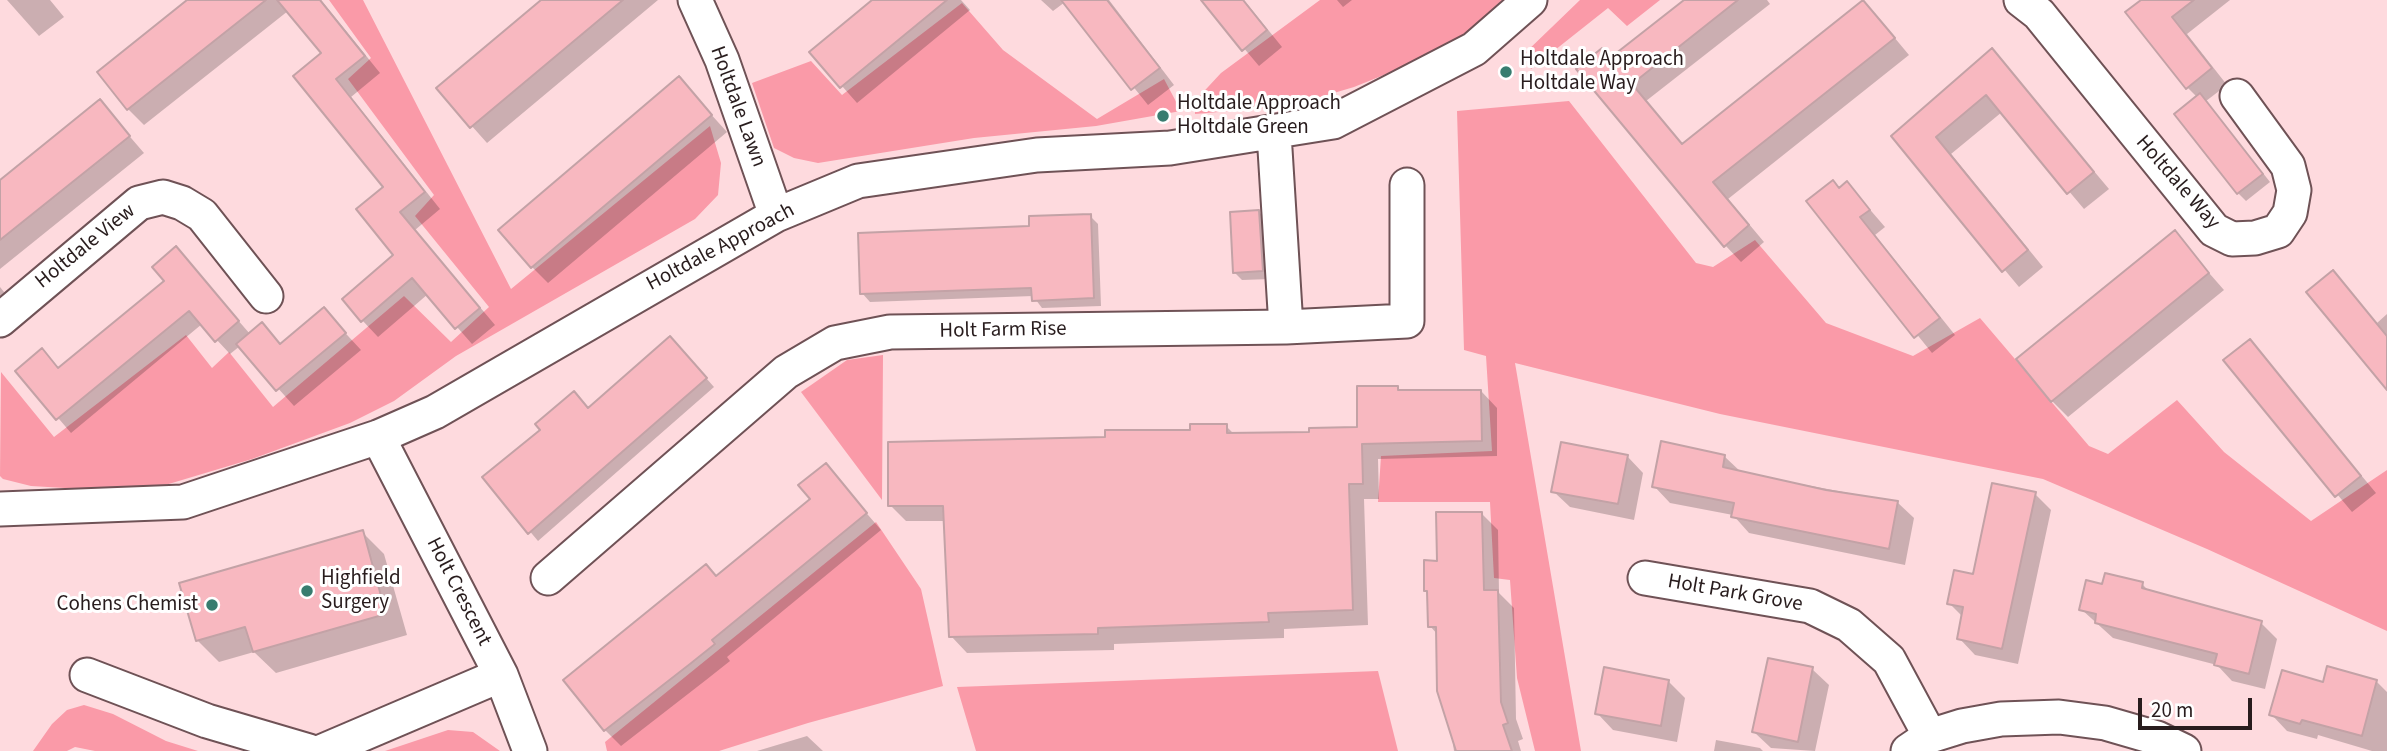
<!DOCTYPE html>
<style>
body{margin:0}
#map{position:relative;width:2387px;height:751px;overflow:hidden;background:#fedade;font-family:"Source Sans 3",sans-serif}
canvas{display:block}
.scale{position:absolute;left:2138px;top:698px;width:114px;height:32px;box-sizing:border-box;border:4px solid #281c1d;border-top:0;padding-left:9px;font-size:21px;line-height:24px;white-space:nowrap;color:#281c1d;-webkit-text-stroke:5px #fff;paint-order:stroke}
</style>
<div id="map">
<canvas width="2387" height="751"></canvas>
<div class="scale">20 m</div>
</div>
<script>
const ctx = document.querySelector('canvas').getContext('2d');
ctx.lineJoin = 'round';
function fill(path, color) { ctx.fillStyle = color; ctx.fill(path, 'evenodd'); }
const poly = rows => new Path2D(rows.map(r => 'M' + r).join(''));
function strokePath(path, color, width, dash) { ctx.strokeStyle = color; ctx.lineWidth = width; ctx.lineCap = dash ? 'butt' : 'round'; ctx.setLineDash(dash || []); ctx.stroke(path); }
function write(font, color, halo, rows, align = 'center') {
  ctx.font = font + ' "Source Sans 3",sans-serif'; ctx.lineWidth = 6; ctx.setLineDash([]); ctx.textBaseline = 'middle'; ctx.strokeStyle = halo; ctx.fillStyle = color; for (const [text, x, y, turn = 0] of rows) {
    ctx.save(); ctx.translate(x, y); ctx.rotate((+turn || 0) * Math.PI / 180); ctx.textAlign = isNaN(turn) ? turn : align; if (halo) ctx.strokeText(text, 0, 0); ctx.fillText(text, 0, 0); ctx.restore();
  }
}
fill(poly([
 [329,0,363,0,511,289,710,126,721,163,718,195,695,219,456,356,394,401,350,423,252,459,162,486,99,490,31,486,3,479,0,476,1,372,54,437,186,335,212,368,229,352,273,407,404,296,451,342,489,307,415,216,434,195,348,79,371,58],
 [1320,0,1502,0,1478,27,1421,60,1354,87,1290,106,1195,114,1195,101,1221,73],
 [1580,0,1660,0,1627,26,1608,8,1531,69,1524,54],
 [962,3,1003,50,1097,119,1164,79,1181,111,1096,126,974,138,818,163,794,158,774,148,752,83,811,61,842,95],
 [1569,101,1696,263,1713,267,1755,240,1826,323,1913,356,1980,318,2089,446,2108,454,2177,400,2224,452,2311,521,2387,470,2387,631,2207,549,2043,479,1720,414,1515,363,1581,751,1535,751,1517,678,1510,580,1494,578,1490,502,1378,502,1381,456,1492,451,1486,356,1464,350,1457,111],
 [883,355,883,356,882,500,801,392,847,360],
 [876,522,921,589,943,686,808,723,719,751,607,751,605,742],
 [1378,671,1398,751,976,751,957,687],
 [84,705,113,714,166,741,198,751,95,751,75,747,67,751,33,751,52,724,67,710],
 [448,730,473,732,500,751,385,751]
]), '#fa9aa8');
fill(poly([
 [7,0,50,0,64,17,39,36],
 [190,0,321,0,380,73,351,97,440,209,415,230,495,325,472,344,428,294,378,337,362,320,396,255,385,187,323,54,288,11,144,125,128,109],
 [543,0,658,0,487,143,438,88],
 [875,0,961,0,970,10,857,103,812,52],
 [1041,0,1109,0,1174,85,1148,105,1065,2,1053,11],
 [1203,0,1244,0,1282,47,1259,66],
 [1337,0,1352,0,1343,7],
 [1687,0,1767,0,1770,4,1646,101,1683,145,1864,1,1909,55,1728,199,1764,242,1741,262,1725,245,1611,60],
 [2144,0,2230,0,2187,34,2227,85,2206,101,2270,182,2246,201,2238,193,2197,97,2187,87],
 [1992,50,2109,189,2084,209,2002,112,1951,154,2043,267,2019,287,1893,136],
 [679,79,727,132,548,283,532,267],
 [100,102,144,153,0,269,0,183],
 [1847,183,1885,227,1875,235,1955,335,1932,353,1809,201],
 [1259,212,1267,220,1271,279,1242,280,1234,272],
 [1090,216,1098,224,1101,306,1042,308,1033,296,870,302,862,293,1031,228],
 [2174,233,2224,290,2068,417,2052,401],
 [176,249,250,334,262,325,282,345,324,310,361,350,294,406,240,346,230,354,202,324,71,433,18,371,42,351,60,369,166,281],
 [2333,273,2377,323,2387,314,2387,387],
 [0,287,13,303,0,314],
 [2250,342,2376,493,2352,512,2226,361],
 [678,346,714,387,538,541,485,478,543,430,589,409],
 [1397,387,1401,392,1481,391,1497,408,1497,456,1378,459,1379,499,1364,499,1368,625,1284,629,1284,638,1114,644,1114,650,967,653,951,636,945,521,906,521,890,505,1106,439,1226,426,1235,435,1311,434,1359,429],
 [1627,456,1643,473,1634,520,1570,507,1553,491],
 [1724,456,1742,473,1897,502,1914,518,1905,565,1749,533,1733,515,1670,503,1654,486],
 [825,465,881,530,727,657,730,661,706,680,621,746,605,730,717,578,813,499],
 [2035,494,2051,510,2018,664,1975,655,1959,638,1963,617,1949,603,1974,577],
 [1481,513,1498,530,1499,593,1514,608,1516,719,1523,739,1518,741,1521,751,1454,751,1438,635,1430,626,1438,562],
 [362,532,384,554,407,635,276,673,254,652,219,662,197,640],
 [2142,584,2151,593,2261,623,2277,639,2265,689,2232,681,2217,665,2113,638,2081,609,2103,586],
 [1812,669,1829,685,1815,751,1771,748,1754,732],
 [1668,681,1685,698,1677,742,1613,730,1597,713],
 [2376,681,2387,692,2387,751,2372,751,2318,735,2317,739,2287,731,2271,714],
 [807,736,823,751,757,751],
 [1716,740,1760,748,1763,751,1714,751]
]), '#0003');
const building = poly([
 [187,0,266,0,127,110,97,72,187,0],
 [277,0,320,0,365,56,336,79,425,192,400,212,480,308,455,329,412,278,361,322,342,299,393,255,356,209,383,187,293,76,321,53,277,0],
 [541,0,623,0,470,128,436,88,541,0],
 [872,0,947,0,840,88,809,52,872,0],
 [1061,0,1107,0,1160,68,1131,90,1061,0],
 [1201,0,1243,0,1267,30,1242,51,1201,0],
 [1684,0,1738,0,1632,84,1682,144,1863,0,1895,38,1713,182,1749,225,1724,247,1576,69,1602,48,1610,58,1684,0],
 [2141,0,2194,0,2172,17,2212,68,2186,89,2125,12,2141,0],
 [1992,48,2094,172,2067,194,1986,95,1936,137,2028,250,2002,272,1891,136,1992,48],
 [679,76,712,115,531,268,498,230,679,76],
 [2200,93,2263,174,2237,194,2174,114,2200,93],
 [100,99,130,136,0,240,0,180,100,99],
 [1833,180,1839,188,1847,181,1870,210,1860,217,1940,318,1914,338,1806,201,1833,180],
 [1259,210,1263,271,1233,273,1230,212,1259,210],
 [1091,214,1094,298,1032,301,1031,288,860,294,858,233,1029,226,1029,216,1091,214],
 [2175,230,2209,273,2051,402,2016,359,2175,230],
 [176,246,239,321,215,342,189,311,56,420,15,371,42,348,58,368,164,281,152,267,176,246],
 [2333,270,2387,336,2387,390,2306,292,2333,270],
 [324,307,346,333,276,391,236,344,262,322,280,344,324,307],
 [670,336,707,378,528,534,482,477,540,430,535,424,574,391,588,408,670,336],
 [2250,339,2361,476,2335,497,2223,360,2250,339],
 [1357,386,1398,386,1398,390,1481,390,1482,441,1362,444,1363,484,1349,484,1353,610,1268,613,1269,622,1098,628,1098,634,949,637,943,506,888,506,888,442,1105,437,1105,430,1190,430,1190,424,1227,424,1227,433,1309,432,1309,428,1357,427,1357,386],
 [1661,441,1725,455,1723,467,1826,490,1898,501,1889,549,1731,517,1734,503,1652,487,1661,441],
 [1561,442,1628,455,1618,504,1551,492,1561,442],
 [826,463,867,513,712,640,715,644,690,664,604,731,563,680,706,564,716,576,810,499,798,485,826,463],
 [1992,483,2036,492,2002,649,1957,639,1963,607,1947,604,1954,570,1973,574,1992,483],
 [1436,512,1482,512,1484,590,1498,590,1501,702,1508,723,1503,725,1512,751,1456,751,1437,691,1436,627,1428,627,1427,591,1424,591,1424,560,1437,561,1436,512],
 [363,530,386,614,253,652,245,627,196,641,179,583,363,530],
 [2105,573,2143,582,2142,588,2262,621,2249,674,2214,665,2217,654,2095,623,2096,614,2079,610,2086,580,2102,584,2105,573],
 [1768,658,1813,667,1798,742,1752,732,1768,658],
 [2327,666,2377,680,2362,736,2302,720,2300,724,2269,715,2282,670,2323,682,2327,666],
 [1604,667,1669,680,1661,726,1595,714,1604,667]
]);
fill(building, '#f8b8c0');
strokePath(building, '#c3a2a6', 2);
const street = poly([
 [695,0,722,60,776,215],
 [2021,0,2039,14,2214,230,2232,239,2255,238,2278,231,2290,213,2294,190,2288,166,2237,96],
 [1274,133,1286,327],
 [0,320,139,203,163,197,182,203,202,215,266,296],
 [378,437,501,675,530,751],
 [0,509,183,502,378,437,435,412,776,215,858,181,1037,155,1170,148,1333,122,1474,49,1530,0],
 [548,578,786,372,835,343,890,332,1286,327,1407,321,1407,185],
 [1645,578,1810,606,1849,625,1889,660,1930,736],
 [87,675,207,721,309,751],
 [323,751,501,675],
 [1908,751,1930,736,1962,726,2001,719,2059,717,2105,723,2157,738,2184,751]
]);
strokePath(street, '#6f5256', 37);
strokePath(street, '#fff', 33);
for (const [x, y, r, color] of [
 [1506,72,7,"#387c6f"],
 [1163,116,7,"#387c6f"],
 [307,591,7,"#387c6f"],
 [212,605,7,"#387c6f"]
]) { const dot = new Path2D(); dot.arc(x, y, r, 0, 2 * Math.PI); ctx.fillStyle = color; ctx.fill(dot); strokePath(dot, '#fff', 2.5); }
write('21px', '#281c1d', '#fff', [
 ["Holtdale Approach",1520,60],
 ["Holtdale Way",1520,84],
 ["Holtdale Approach",1177,104],
 ["Holtdale Green",1177,128],
 ["Highfield",321,579],
 ["Surgery",321,603],
 ["Cohens Chemist",198,605,"right"]
], 'left');
write('21px', '#281c1d', '#fff', [
 ["Holtdale Lawn",737,107,70],
 ["Holtdale Way",2177,183,49],
 ["Holtdale View",86,247,-39],
 ["Holtdale Approach",721,248,-28],
 ["Holt Farm Rise",1003,331,-1],
 ["Holt Crescent",458,592,63],
 ["Holt Park Grove",1735,594,10]
]);
</script>
